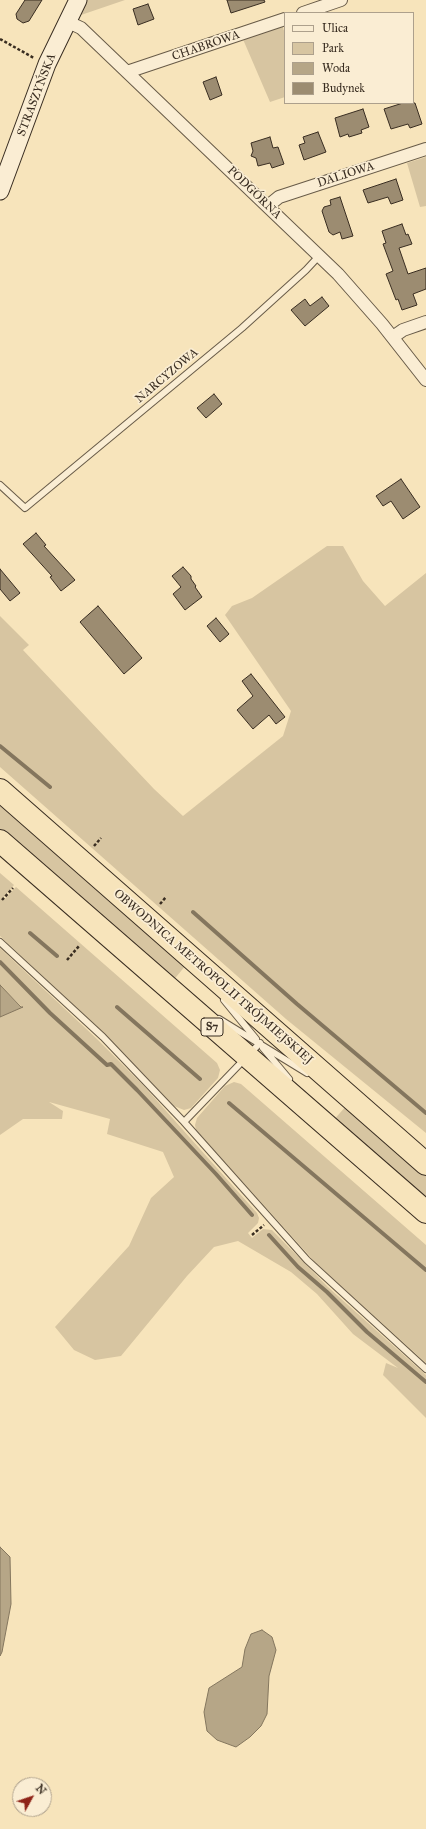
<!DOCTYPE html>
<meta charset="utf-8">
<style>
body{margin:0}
#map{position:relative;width:426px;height:1829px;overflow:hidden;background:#f7e4bb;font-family:"IM FELL Great Primer",serif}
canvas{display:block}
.legend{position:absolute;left:284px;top:12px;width:130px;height:92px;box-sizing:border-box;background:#faedd3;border:1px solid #ada08c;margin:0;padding:5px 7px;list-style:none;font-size:12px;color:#392d21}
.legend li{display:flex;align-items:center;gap:8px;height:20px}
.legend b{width:20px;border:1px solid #ada08c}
.north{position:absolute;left:12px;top:1777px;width:40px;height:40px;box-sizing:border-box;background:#faedd3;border:1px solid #ada08c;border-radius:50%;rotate:50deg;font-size:11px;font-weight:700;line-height:16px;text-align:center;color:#392d21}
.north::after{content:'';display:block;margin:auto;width:14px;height:18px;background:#8f2418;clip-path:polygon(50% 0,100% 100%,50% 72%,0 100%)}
</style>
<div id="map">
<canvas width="426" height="1829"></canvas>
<ul class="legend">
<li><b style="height:5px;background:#faedd3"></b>Ulica</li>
<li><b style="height:11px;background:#d7c5a1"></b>Park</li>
<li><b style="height:11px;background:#b6a687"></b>Woda</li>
<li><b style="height:11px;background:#9c8c71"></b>Budynek</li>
</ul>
<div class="north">N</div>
</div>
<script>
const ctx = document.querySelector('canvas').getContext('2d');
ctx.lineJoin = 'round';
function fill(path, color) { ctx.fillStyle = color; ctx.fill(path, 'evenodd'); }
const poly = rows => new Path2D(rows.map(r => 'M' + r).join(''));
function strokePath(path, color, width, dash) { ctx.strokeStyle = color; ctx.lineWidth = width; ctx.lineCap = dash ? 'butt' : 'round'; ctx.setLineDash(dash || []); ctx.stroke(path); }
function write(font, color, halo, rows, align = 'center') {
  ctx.font = font + ' "IM FELL Great Primer",serif'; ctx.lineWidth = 3.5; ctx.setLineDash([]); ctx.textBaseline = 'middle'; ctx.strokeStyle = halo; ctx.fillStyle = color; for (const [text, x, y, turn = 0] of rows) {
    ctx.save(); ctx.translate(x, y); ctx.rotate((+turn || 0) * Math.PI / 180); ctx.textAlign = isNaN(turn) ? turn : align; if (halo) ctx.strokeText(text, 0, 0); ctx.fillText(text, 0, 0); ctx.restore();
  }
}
fill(poly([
 [87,0,125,0,81,15],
 [282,24,285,34,285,97,270,102,242,37],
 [426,157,426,206,420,207,407,163],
 [327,546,343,546,363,581,385,606,426,573,426,1133,286,1019,0,767,0,616,29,645,23,650,154,789,183,816,283,736,291,711,225,615,232,606,252,598],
 [0,801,186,965,172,982,0,830],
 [0,873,14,885,2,899,3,901,16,887,217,1063,220,1070,218,1078,191,1108,184,1110,174,1106,97,1027,0,936],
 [0,948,97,1039,143,1085,257,1213,259,1218,258,1223,248,1233,252,1238,263,1229,272,1230,328,1287,426,1375,426,1418,383,1375,386,1363,398,1368,353,1334,317,1294,291,1272,238,1241,214,1247,187,1276,121,1356,95,1360,74,1350,55,1327,129,1246,151,1198,174,1177,163,1152,107,1134,110,1119,49,1102,63,1111,62,1119,23,1119,0,1135,0,1017,22,1007,0,985],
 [234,1082,241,1084,426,1245,426,1363,315,1262,196,1130,195,1125,197,1118,225,1086],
 [347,1105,426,1175,426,1203,332,1122]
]), '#d7c5a1');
const water = poly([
 [0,985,21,1007,23,1007,0,1017,0,985],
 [0,1547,10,1557,11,1604,2,1652,0,1656,0,1547],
 [262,1630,272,1637,276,1650,269,1676,267,1714,261,1726,250,1737,236,1747,217,1740,207,1731,204,1712,209,1688,242,1667,245,1649,251,1634,262,1630]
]);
fill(water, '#b6a687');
strokePath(water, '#84765e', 1);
strokePath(poly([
 [0,746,50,787],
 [193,912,297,1004,426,1113],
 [30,933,57,956],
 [0,962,50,1013,107,1065,111,1064,137,1090,216,1174,252,1215],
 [117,1007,200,1079],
 [229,1103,426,1270],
 [269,1235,298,1267,327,1292,367,1332,426,1382]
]), '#84765e', 4);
const building = poly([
 [25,0,42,0,29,21,23,23,17,19,16,14,25,0],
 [227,0,264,0,265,2,231,13,227,0],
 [148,4,154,19,138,25,133,9,148,4],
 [216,77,222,95,210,100,203,82,216,77],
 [403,103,415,103,422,124,410,128,408,124,391,129,384,109,403,103],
 [363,109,369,127,361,130,362,133,349,137,348,134,340,137,335,118,363,109],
 [318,132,326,152,304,160,299,145,305,143,303,137,318,132],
 [270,137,273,148,278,147,284,164,272,168,270,163,258,166,256,158,251,156,253,151,251,143,270,137],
 [396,179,403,200,391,204,388,197,368,203,363,190,396,179],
 [340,197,353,236,342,239,340,232,333,235,329,232,322,211,324,207,331,205,330,200,340,197],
 [402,224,406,235,408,234,412,244,399,248,408,274,426,268,426,289,413,294,417,305,402,310,398,299,396,300,386,274,393,271,383,244,386,243,382,231,402,224],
 [322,297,329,306,305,326,291,310,305,299,310,306,322,297],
 [214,394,222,404,206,418,197,408,214,394],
 [401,479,420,507,403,519,391,501,383,506,376,496,401,479],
 [36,533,46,545,44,546,75,580,61,591,50,577,52,576,23,544,36,533],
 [183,567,191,576,191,579,196,586,195,587,202,597,185,610,173,594,181,587,172,576,183,567],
 [0,569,20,593,10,601,0,589,0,569],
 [98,606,142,658,124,674,80,622,98,606],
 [216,618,229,634,220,642,207,626,216,618],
 [251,674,285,717,276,724,269,715,253,729,237,710,253,696,242,681,251,674]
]);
fill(building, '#9c8c71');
strokePath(building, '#392d21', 1);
const lane = poly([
 [0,485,25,508,242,328,306,270,319,256],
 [0,942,103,1037,184,1122,307,1260,426,1369],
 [224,1000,256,1039],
 [219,1019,307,1073],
 [263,1048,289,1079],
 [184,1122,260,1043]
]);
const street = poly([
 [303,13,341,0],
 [68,22,81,28,338,274,382,324,426,380],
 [127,72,285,19],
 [268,206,279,197,426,149],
 [393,337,403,330,426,322]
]);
const secondary = poly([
 [0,191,47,64,78,0]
]);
const highway = poly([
 [0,790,426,1164],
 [0,841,426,1212]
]);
strokePath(lane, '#685b48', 8);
strokePath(street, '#685b48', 14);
strokePath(secondary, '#392d21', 19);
strokePath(highway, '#392d21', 24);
strokePath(poly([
 [0,39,34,58],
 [94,846,101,838],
 [2,900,13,888],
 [160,904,166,897],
 [67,960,79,946],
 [252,1235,264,1225]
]), '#392d21', 2.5, [3, 2]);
strokePath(lane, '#faedd3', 6);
strokePath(street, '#faedd3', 12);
strokePath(secondary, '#faedd3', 17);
strokePath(highway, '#f7e4bb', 22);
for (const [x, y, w] of [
 [212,1027,22]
]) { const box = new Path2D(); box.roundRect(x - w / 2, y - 9, w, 18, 3); ctx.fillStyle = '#faedd3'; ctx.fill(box); strokePath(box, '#392d21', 1); }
write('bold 11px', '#392d21', null, [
 ["S7",212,1027]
]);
write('12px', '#392d21', '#faedd3', [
 ["CHABROWA",206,46,-19],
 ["STRASZYŃSKA",37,95,-69],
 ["DALIOWA",346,175,-18],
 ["PODGÓRNA",254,193,44],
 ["NARCYZOWA",167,376,-40],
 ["OBWODNICA METROPOLII TRÓJMIEJSKIEJ",213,977,41]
]);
</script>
